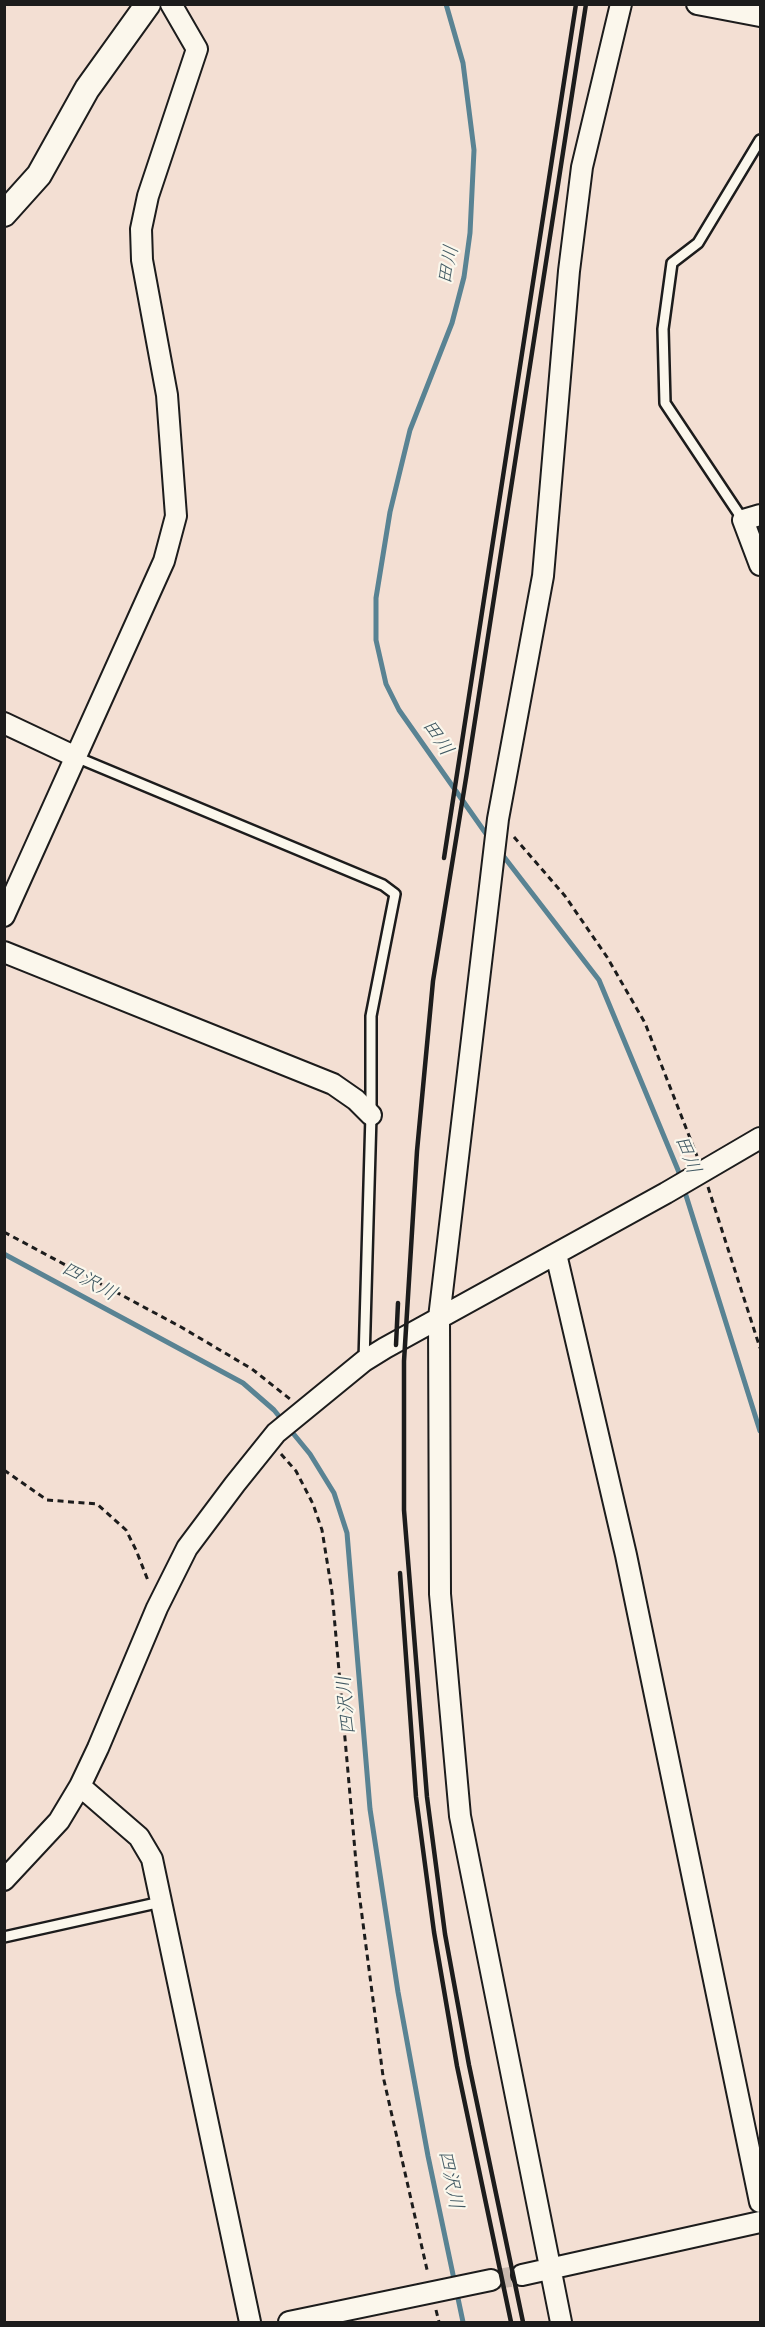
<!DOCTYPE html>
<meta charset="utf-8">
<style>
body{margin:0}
#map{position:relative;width:765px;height:2327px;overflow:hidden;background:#f3dfd3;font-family:Sriracha,sans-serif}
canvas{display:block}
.frame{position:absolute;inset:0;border:6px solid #1c1c1c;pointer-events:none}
</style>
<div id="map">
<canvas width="765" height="2327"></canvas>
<div class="frame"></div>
</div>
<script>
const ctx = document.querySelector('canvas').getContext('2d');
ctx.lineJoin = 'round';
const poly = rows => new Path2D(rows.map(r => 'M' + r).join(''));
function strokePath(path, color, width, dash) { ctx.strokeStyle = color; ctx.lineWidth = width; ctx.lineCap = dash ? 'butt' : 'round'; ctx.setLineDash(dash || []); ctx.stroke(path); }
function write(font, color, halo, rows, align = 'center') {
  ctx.font = font + ' Sriracha,"Klee One",sans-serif'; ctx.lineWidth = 4.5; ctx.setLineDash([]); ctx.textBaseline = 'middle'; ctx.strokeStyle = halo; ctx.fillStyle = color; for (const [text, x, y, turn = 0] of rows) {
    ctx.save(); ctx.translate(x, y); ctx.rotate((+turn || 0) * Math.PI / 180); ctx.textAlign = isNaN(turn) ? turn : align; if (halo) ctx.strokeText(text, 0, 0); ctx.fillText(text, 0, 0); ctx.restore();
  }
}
strokePath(poly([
 [446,4,463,63,474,150,470,233,464,277,452,323,410,430,390,512,376,598,376,640,386,684,399,710,489,838],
 [501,853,599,980,678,1170,760,1431],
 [4,1254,243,1383,274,1410,310,1454,334,1493,347,1533,370,1809,398,1992,428,2156,463,2322]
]), '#598393', 5);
strokePath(poly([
 [491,2280,522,2275]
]), '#c8b8ae', 20, [20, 10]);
const service = poly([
 [743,520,665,403,663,329,672,263,698,243,760,140],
 [76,757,383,885,395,894,371,1016,371,1115,364,1361],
 [4,1937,161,1902]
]);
const minor = poly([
 [697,4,760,16],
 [760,515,743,520,760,565],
 [4,723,76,757],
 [4,916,164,561,176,516,167,395,142,260,141,229,148,196,197,49,171,4],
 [4,952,333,1084,356,1100,371,1115],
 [556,1254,626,1555,760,2202],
 [80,1786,139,1837,152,1859,250,2322],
 [4,1880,59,1821,80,1786,98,1748,157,1608,187,1548,235,1484,276,1433,364,1361,385,1348,666,1193,760,1138],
 [522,2275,760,2222],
 [289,2322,491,2280],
 [561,2322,460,1816,440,1594,439,1318,498,819,543,576,569,271,582,167,621,4]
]);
const tertiary = poly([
 [4,214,39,175,87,89,148,4]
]);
strokePath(service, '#1c1c1c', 14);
strokePath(minor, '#1c1c1c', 24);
strokePath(tertiary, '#1c1c1c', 28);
strokePath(poly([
 [514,837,565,896,607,957,645,1023,697,1156],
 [708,1187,760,1348],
 [4,1232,181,1327,252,1369,290,1399],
 [281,1454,296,1471,313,1504,322,1530,332,1592,358,1885,383,2076,428,2274],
 [4,1470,47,1500,97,1504,126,1530,136,1550,149,1583],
 [436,2310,439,2322]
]), '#1c1c1c', 3, [6, 4.5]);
strokePath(service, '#fbf7ec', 9);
strokePath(minor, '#fbf7ec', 20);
strokePath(tertiary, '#fbf7ec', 24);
strokePath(poly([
 [444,858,576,4],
 [396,1345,398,1303],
 [400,1573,416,1797,434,1932,457,2066,511,2322],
 [523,2322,469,2065,445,1934,427,1797,404,1510,404,1361,417,1151,433,981,467,772,586,4]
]), '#1c1c1c', 4.5);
write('italic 20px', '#405862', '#fbf7ec', [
 ["田川",449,265,-79],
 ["田川",437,738,56],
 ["田川",687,1155,69],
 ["四沢川",89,1282,29],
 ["四沢川",347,1705,-95],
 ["四沢川",450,2180,79]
]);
</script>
